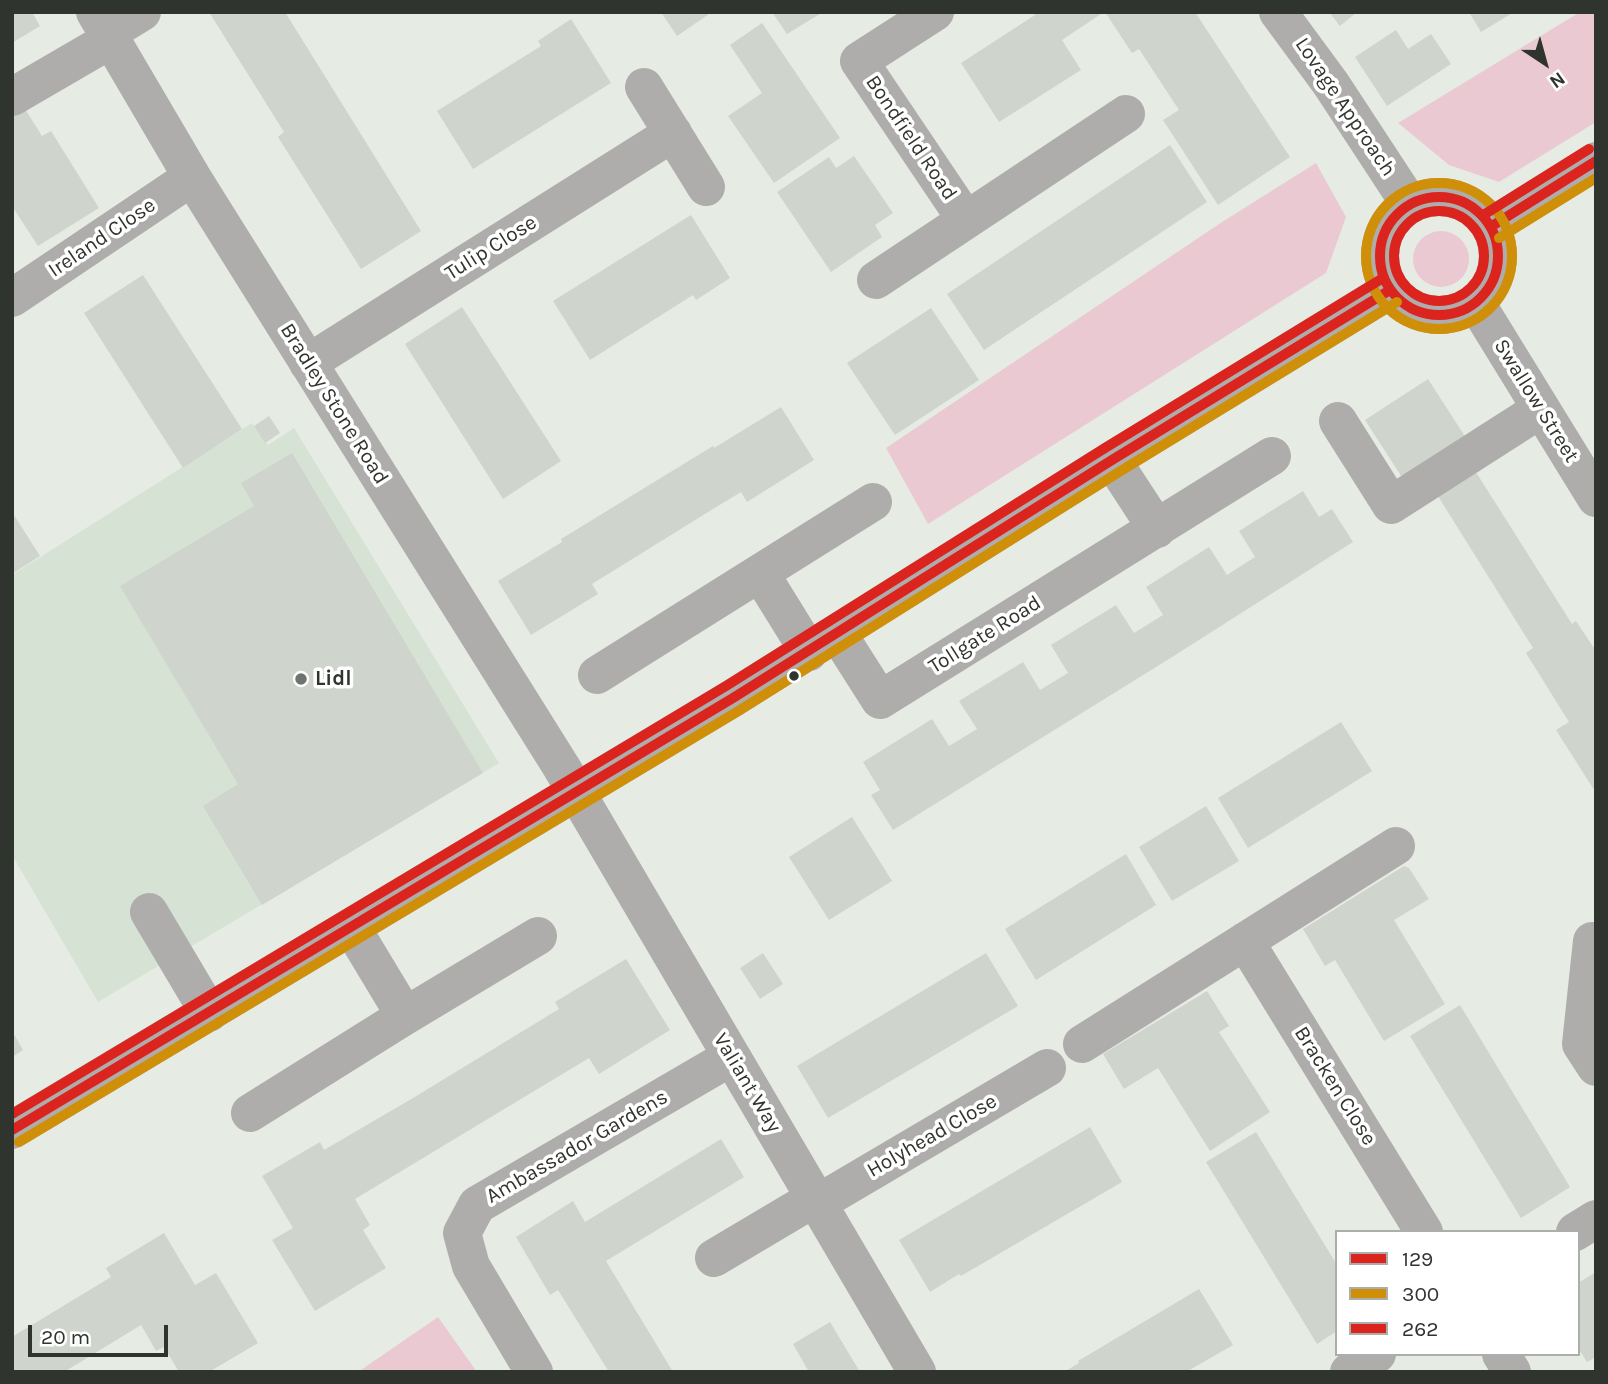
<!DOCTYPE html>
<style>
body{margin:0}
#map{position:relative;width:1608px;height:1384px;overflow:hidden;background:#e6ece4;font-family:Karla,sans-serif}
canvas{display:block}
.frame{position:absolute;inset:0;border:14px solid #2f342e;pointer-events:none}
.legend{position:absolute;left:1335px;top:1230px;width:245px;height:126px;box-sizing:border-box;background:#fff;border:2px solid #acaeab;margin:0;padding:9px 12px;list-style:none;font-size:21px;color:#2f342e}
.legend li{display:flex;align-items:center;gap:14px;height:35px}
.legend b{width:35px;border:2px solid #acaeab}
.north{position:absolute;left:1510px;top:28px;width:70px;height:70px;-webkit-text-stroke:5px #fff;paint-order:stroke;rotate:144deg;font-size:19px;font-weight:700;line-height:28px;text-align:center;color:#2f342e}
.north::after{content:'';display:block;margin:auto;width:24px;height:32px;background:#2f342e;clip-path:polygon(50% 0,100% 100%,50% 72%,0 100%)}
.scale{position:absolute;left:28px;top:1325px;width:140px;height:32px;box-sizing:border-box;border:4px solid #2f342e;border-top:0;padding-left:9px;font-size:21px;line-height:24px;white-space:nowrap;color:#2f342e;-webkit-text-stroke:5px #fff;paint-order:stroke}
</style>
<div id="map">
<canvas width="1608" height="1384"></canvas>
<div class="frame"></div>
<ul class="legend">
<li><b style="height:9px;background:#dc241f"></b>129</li>
<li><b style="height:9px;background:#cf8f09"></b>300</li>
<li><b style="height:9px;background:#dc241f"></b>262</li>
</ul>
<div class="north">N</div>
<div class="scale">20 m</div>
</div>
<script>
const ctx = document.querySelector('canvas').getContext('2d');
ctx.lineJoin = 'round';
function fill(path, color) { ctx.fillStyle = color; ctx.fill(path, 'evenodd'); }
const poly = rows => new Path2D(rows.map(r => 'M' + r).join(''));
function strokePath(path, color, width, dash) { ctx.strokeStyle = color; ctx.lineWidth = width; ctx.lineCap = dash ? 'butt' : 'round'; ctx.setLineDash(dash || []); ctx.stroke(path); }
function write(font, color, halo, rows, align = 'center') {
  ctx.font = font + ' Karla,sans-serif'; ctx.lineWidth = 7; ctx.setLineDash([]); ctx.textBaseline = 'middle'; ctx.strokeStyle = halo; ctx.fillStyle = color; for (const [text, x, y, turn = 0] of rows) {
    ctx.save(); ctx.translate(x, y); ctx.rotate((+turn || 0) * Math.PI / 180); ctx.textAlign = isNaN(turn) ? turn : align; if (halo) ctx.strokeText(text, 0, 0); ctx.fillText(text, 0, 0); ctx.restore();
  }
}
fill(poly([
 [252,423,268,445,294,428,499,763,98,1002,12,855,12,575]
]), '#d6e3d4');
fill(poly([
 [1580,12,1596,12,1596,122,1499,182,1449,165,1398,123],
 [1316,163,1346,217,1326,273,928,524,886,448,1219,224],
 '1413 259a28 28 0 1 1 56 0a28 28 0 1 1-56 0Z',
 [438,1317,477,1372,358,1372]
]), '#eac9d3');
fill(poly([
 [12,12,32,12,40,26,12,43],
 [209,12,285,12,421,231,361,269,278,137,284,132],
 [661,12,712,12,677,36],
 [772,12,823,12,787,34],
 [1033,12,1104,12,1062,40,1081,70,999,122,961,63,1035,15],
 [1105,12,1195,12,1290,157,1218,205,1163,120,1179,110,1139,49,1132,53],
 [1329,12,1357,12,1340,26],
 [1469,12,1514,12,1481,32],
 [571,19,611,83,473,169,437,111,541,46,538,41],
 [762,23,840,138,774,183,728,116,762,93,730,45],
 [1396,30,1408,49,1431,34,1451,64,1387,106,1355,57],
 [20,101,42,136,51,131,99,208,38,246,12,206,12,106],
 [1170,145,1207,202,984,350,947,294],
 [854,156,893,213,875,225,882,237,831,272,777,192,829,157,836,168],
 [691,215,730,278,696,300,693,295,590,360,553,301],
 [143,275,242,429,183,468,84,313],
 [462,307,561,461,503,499,405,344],
 [931,308,979,380,895,435,847,363],
 [1428,379,1468,441,1405,482,1365,420],
 [781,407,814,460,747,502,741,492,713,509,592,584,598,594,531,635,498,581,562,542,561,539,713,446,714,448],
 [269,416,280,433,265,443,254,426],
 [292,453,483,773,262,905,203,806,238,784,120,586,254,506,241,483],
 [1474,469,1572,624,1576,621,1596,651,1596,793,1556,730,1569,722,1526,653,1533,648,1436,493],
 [1303,491,1319,517,1332,509,1353,542,1169,659,893,830,871,795,880,790,863,762,932,719,949,746,977,729,959,701,1023,662,1040,690,1068,673,1051,645,1116,605,1134,633,1163,615,1146,587,1209,547,1227,575,1255,557,1239,531],
 [12,512,40,556,12,574],
 [1341,722,1372,771,1248,848,1218,798],
 [1206,806,1239,861,1172,901,1139,847],
 [852,817,892,881,829,920,789,857],
 [1126,854,1156,905,1036,980,1005,929],
 [1404,866,1409,868,1429,899,1394,920,1445,1004,1384,1041,1335,960,1325,966,1303,929],
 [763,953,783,984,760,999,740,968],
 [986,953,1018,1006,828,1118,797,1066],
 [626,959,670,1030,599,1074,589,1058,355,1199,370,1225,363,1230,386,1268,315,1311,272,1240,293,1228,262,1176,320,1142,324,1150,413,1098,559,1009,555,1002],
 [1207,991,1229,1026,1219,1032,1270,1112,1210,1151,1158,1068,1124,1089,1103,1054],
 [1460,1005,1570,1187,1521,1218,1410,1036],
 [12,1031,23,1050,12,1057],
 [1090,1127,1122,1182,961,1276,959,1274,930,1292,899,1240],
 [1256,1132,1337,1265,1337,1331,1317,1344,1206,1162],
 [721,1139,744,1177,606,1261,673,1372,609,1372,558,1290,550,1295,516,1237,573,1201,585,1222],
 [164,1233,195,1285,216,1273,258,1343,209,1372,179,1372,164,1347,156,1351,141,1325,64,1372,12,1372,12,1337,111,1277,106,1268],
 [1596,1272,1596,1357,1587,1362,1578,1348,1578,1283],
 [1199,1289,1233,1345,1186,1372,1064,1372,1079,1363,1078,1361],
 [830,1322,860,1372,809,1372,793,1344]
]), '#cfd4cd');
strokePath(poly([
 [95,12,192,177,562,768,917,1372],
 [935,12,859,61,966,220],
 [1278,12,1331,84,1409,203],
 [106,34,142,12],
 [644,87,706,187],
 [12,97,110,40],
 '1380 256a59 59 0 1 1 118 0a59 59 0 1 1-118 0Z',
 [1492,226,1596,161],
 [876,280,1126,114],
 [12,298,192,177],
 [1476,303,1596,498],
 [308,363,673,133],
 [1338,421,1391,505,1541,409],
 [1112,460,1157,529],
 [760,573,809,652],
 [838,634,880,700,1272,456],
 [597,675,873,502],
 [149,912,209,1013],
 [1245,941,1424,1232],
 [1592,941,1581,1044,1596,1067],
 [405,1016,538,936],
 [1082,1044,1396,846],
 [250,1113,405,1016,352,928],
 [12,1130,733,698,1112,460,1390,290],
 [818,1203,1047,1068],
 [1575,1232,1596,1219],
 [714,1258,815,1198],
 [1501,1354,1512,1372],
 [534,1372,471,1266,462,1233,477,1205,731,1057],
 [1349,1372,1377,1354]
]), '#aeadac', 38);
strokePath(poly([
 '1380 256a59 59 0 1 1 118 0a59 59 0 1 1-118 0Z',
 [1492,226,1596,161],
 [12,1130,733,698,1112,460,1390,290]
]), '#dc241f', 10);
strokePath(poly([
 '1366 256a73 73 0 1 1 146 0a73 73 0 1 1-146 0Z',
 [1499,238,1596,178],
 [19,1142,740,710,1119,472,1397,302]
]), '#cf8f09', 10);
strokePath(poly([
 '1394 256a45 45 0 1 1 90 0a45 45 0 1 1-90 0Z',
 [1485,214,1589,149],
 [12,1114,726,686,1105,448,1383,278]
]), '#dc241f', 10);
for (const [x, y, r, color] of [
 [794,676,6,"#2f342e"],
 [301,679,7,"#6f746e"]
]) { const dot = new Path2D(); dot.arc(x, y, r, 0, 2 * Math.PI); ctx.fillStyle = color; ctx.fill(dot); strokePath(dot, '#fff', 2.5); }
write('21px', '#2f342e', '#fff', [
 ["Lovage Approach",1345,107,56],
 ["Bondfield Road",911,138,56],
 ["Ireland Close",102,238,-34],
 ["Tulip Close",491,248,-32],
 ["Swallow Street",1536,401,58],
 ["Bradley Stone Road",334,404,58],
 ["Tollgate Road",985,635,-32],
 ["Valiant Way",747,1083,59],
 ["Bracken Close",1335,1086,58],
 ["Holyhead Close",932,1136,-30],
 ["Ambassador Gardens",577,1147,-30]
]);
write('bold 21px', '#2f342e', '#fff', [
 ["Lidl",315,679]
], 'left');
</script>
